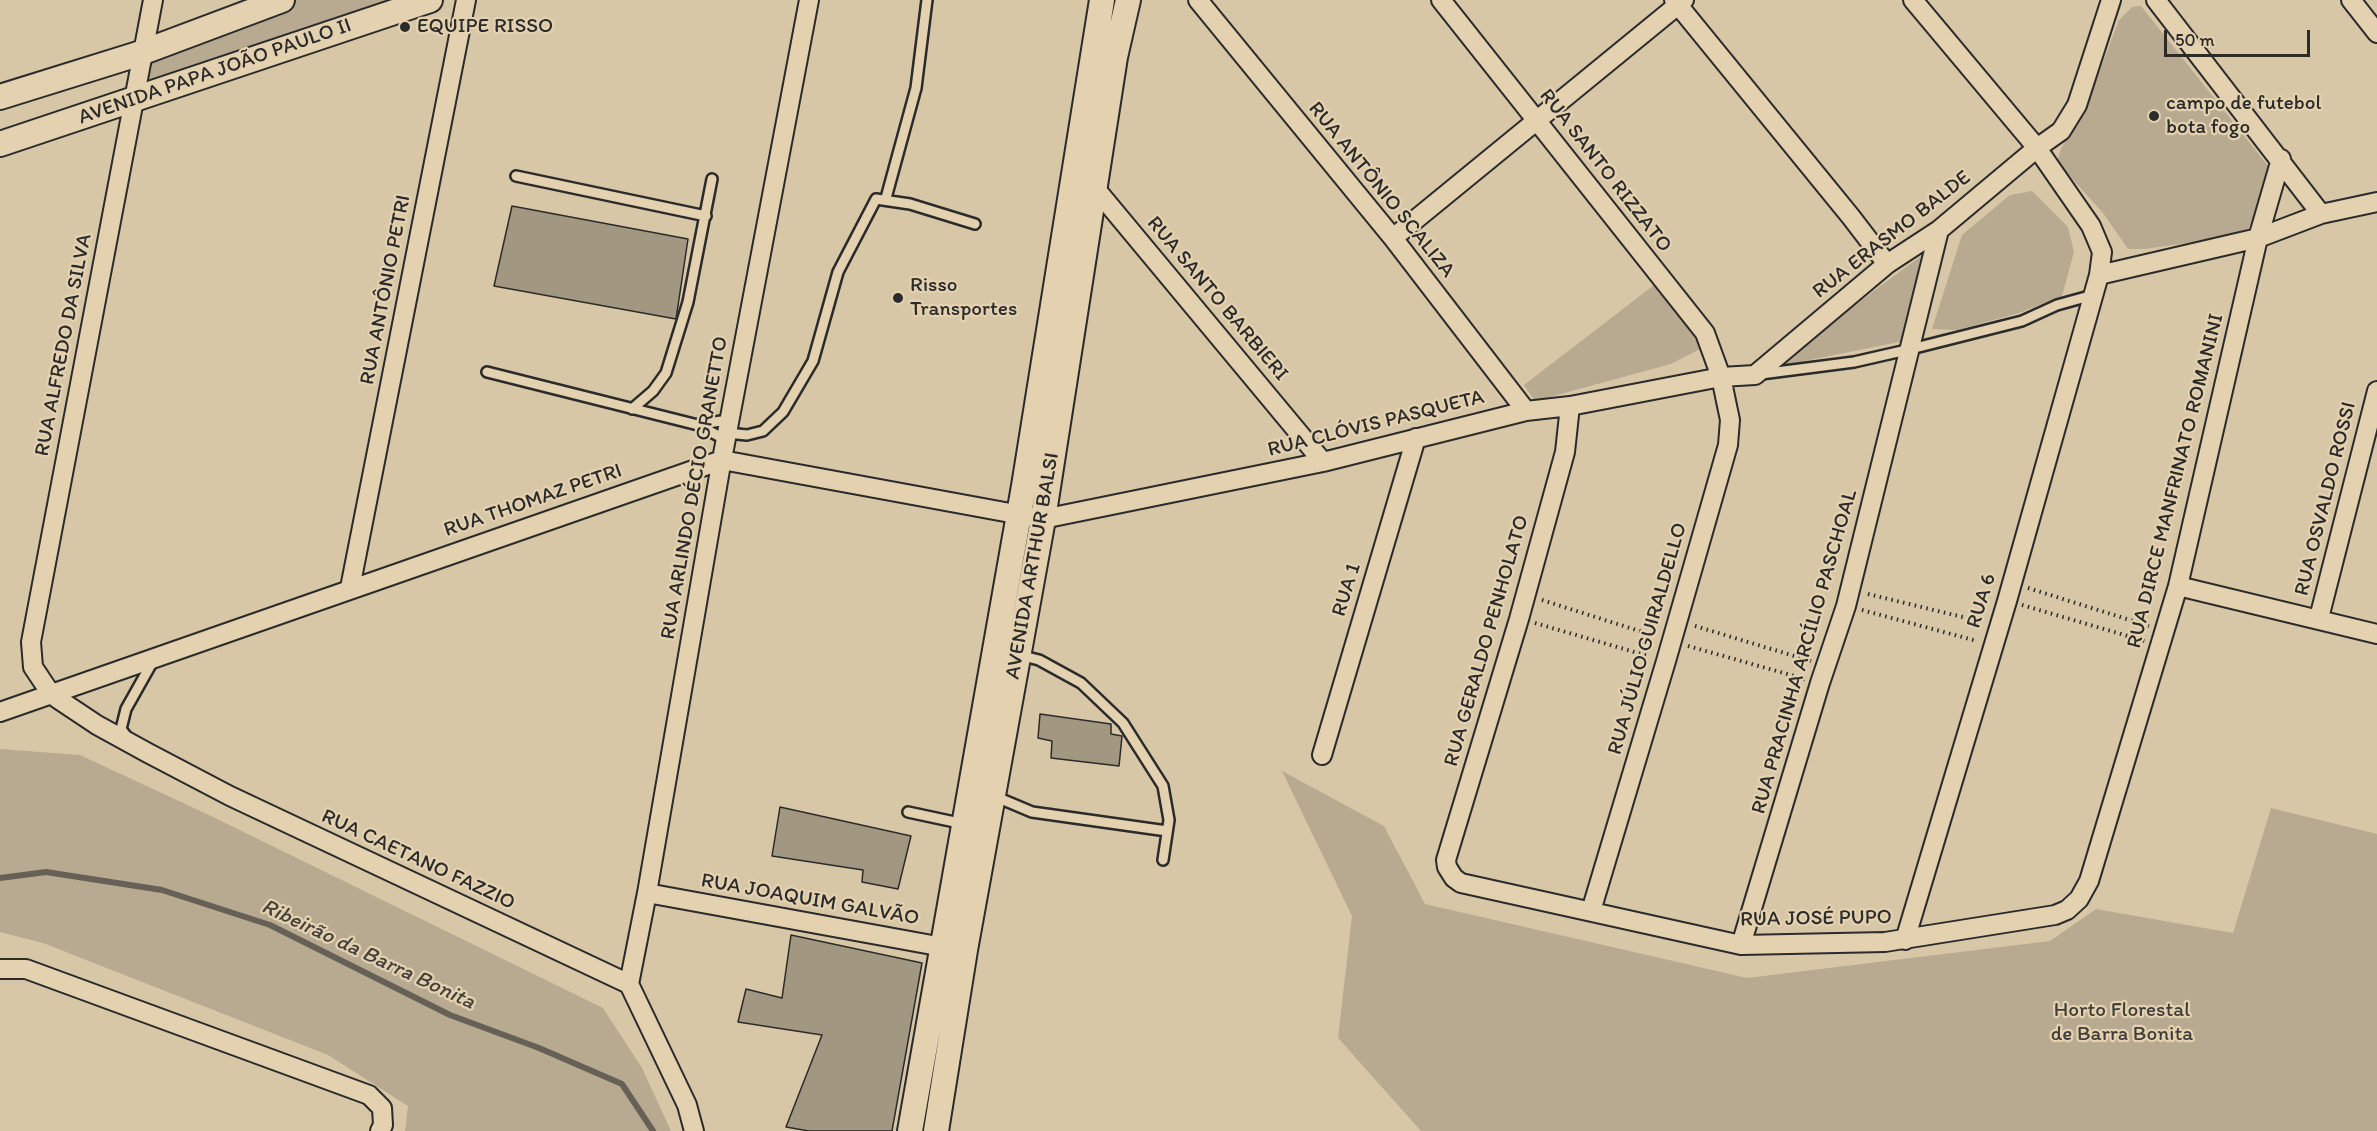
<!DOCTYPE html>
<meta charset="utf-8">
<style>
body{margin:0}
#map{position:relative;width:2377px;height:1131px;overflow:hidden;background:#d8c7a7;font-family:Itim,sans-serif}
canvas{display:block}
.scale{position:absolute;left:2164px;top:30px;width:146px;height:27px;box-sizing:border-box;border:3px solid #2b2b2b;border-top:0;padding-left:8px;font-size:18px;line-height:21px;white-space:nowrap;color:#2b2b2b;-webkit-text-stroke:4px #e3d1af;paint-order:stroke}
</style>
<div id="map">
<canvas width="2377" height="1131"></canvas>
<div class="scale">50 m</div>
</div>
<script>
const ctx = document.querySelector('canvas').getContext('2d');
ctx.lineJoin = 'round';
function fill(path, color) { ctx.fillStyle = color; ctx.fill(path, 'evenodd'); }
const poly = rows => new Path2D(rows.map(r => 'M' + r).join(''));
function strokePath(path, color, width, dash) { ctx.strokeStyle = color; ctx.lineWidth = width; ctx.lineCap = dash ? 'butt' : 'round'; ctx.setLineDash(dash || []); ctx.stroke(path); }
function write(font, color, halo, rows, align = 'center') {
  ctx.font = font + ' Itim,sans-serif'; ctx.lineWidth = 4.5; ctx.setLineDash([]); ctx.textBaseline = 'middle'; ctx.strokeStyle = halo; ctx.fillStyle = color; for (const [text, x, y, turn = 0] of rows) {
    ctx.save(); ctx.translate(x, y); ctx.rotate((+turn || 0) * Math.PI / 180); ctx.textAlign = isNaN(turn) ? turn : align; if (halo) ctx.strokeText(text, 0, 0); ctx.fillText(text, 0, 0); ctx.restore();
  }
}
fill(poly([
 [288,0,421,0,134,98,140,55],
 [2141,6,2269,167,2269,177,2249,228,2209,240,2145,249,2128,249,2103,213,2057,162,2061,149,2089,99,2119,20,2132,7],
 [2032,191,2068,227,2074,252,2062,296,2019,313,1957,330,1932,329,1962,235,2010,195],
 [1921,256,1904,341,1770,368],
 [1654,285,1699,341,1700,349,1671,364,1535,401,1524,385],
 [0,749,80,755,209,815,603,1008,642,1068,671,1131,405,1131,408,1106,328,1055,43,943,0,932],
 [1282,771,1384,826,1425,904,1747,978,2050,941,2096,909,2233,933,2271,808,2377,834,2377,1131,1421,1131,1338,1038,1352,916]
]), '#b8aa90');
strokePath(poly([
 [0,878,46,872,162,890,270,925,450,1015,539,1048,622,1084,653,1131]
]), '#666056', 6);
const building = poly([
 [512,206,688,239,676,319,494,286,512,206],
 [1040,714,1111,724,1111,734,1122,736,1119,766,1051,758,1052,741,1038,738,1040,714],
 [780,807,911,836,898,889,862,882,863,870,772,856,780,807],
 [791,935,922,963,892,1131,809,1131,786,1127,822,1035,738,1022,746,989,782,998,791,935]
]);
fill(building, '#a29781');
strokePath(building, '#2b2b2b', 1.5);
const service = poly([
 [516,176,706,216],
 [886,198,916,88,927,0],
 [487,372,698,425,726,440],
 [1761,374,1854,362,1911,349,2022,321,2057,305,2093,295],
 [632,409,653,391,666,373,688,302,712,179],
 [699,424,729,420],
 [727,433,747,435,763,431,783,412,813,361,838,272,876,199,910,204,975,224],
 [1019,655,1039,660,1081,683,1123,723,1163,786,1169,820,1163,860],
 [127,737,121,729,126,709,153,661],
 [994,796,1032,812,1167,831],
 [908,812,964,824]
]);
const minor = poly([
 [153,0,31,642,33,667,51,694,58,699,97,725,148,753,230,796,629,984,687,1105,694,1131],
 [1198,0,1393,238,1526,411],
 [1441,0,1705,333,1721,377,1730,420,1728,445,1666,661,1591,911],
 [1674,0,1851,217,1887,264],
 [2156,0,2321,214],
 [2351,0,2377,33],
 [1090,182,1323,462],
 [1393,238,1684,0],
 [2099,275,2258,238,2321,214,2377,202],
 [1570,406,1565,452,1519,619,1446,860,1447,867,1454,878,1461,883,1741,945,1885,942,2055,915,2067,910,2079,899,2089,881,2178,586,2258,238,2281,159],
 [2178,586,2377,634],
 [350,588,466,0],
 [2319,618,2377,391],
 [0,712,722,460,1043,519,1323,462,1526,411,1570,406,1721,377,1755,375,1887,264,1939,230,2037,148,2061,131,2077,105,2111,0],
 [1322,755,1416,438],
 [647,893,954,949],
 [1905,940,2007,601,2099,275,2102,252,2091,226,2037,148,1913,0],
 [1741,945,1820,683,1846,606,1939,230],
 [0,969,26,969,369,1095,382,1108,383,1125,380,1131],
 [629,984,647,893,720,470,809,0]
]);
const secondary = poly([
 [0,97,138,54,282,0],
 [0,144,430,0],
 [910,1131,1024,486,1102,0],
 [936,1131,965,950,1043,519,1115,57,1128,0]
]);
strokePath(service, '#2b2b2b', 14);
strokePath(minor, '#2b2b2b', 22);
strokePath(secondary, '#2b2b2b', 28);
strokePath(poly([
 [2028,588,2149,626],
 [1868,594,1983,622],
 [1542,600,1655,636],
 [2022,605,2145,641],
 [1862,610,1977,641],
 [1535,623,1648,656],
 [1695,626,1811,661],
 [1688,646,1805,679]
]), '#2b2b2b', 4, [1.5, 4.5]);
strokePath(service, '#e3d1af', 9);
strokePath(minor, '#e3d1af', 18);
strokePath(secondary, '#e3d1af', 24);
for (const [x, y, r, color] of [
 [405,27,6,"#2b2b2b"],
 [2154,116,6,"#2b2b2b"],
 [898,298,6,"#2b2b2b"]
]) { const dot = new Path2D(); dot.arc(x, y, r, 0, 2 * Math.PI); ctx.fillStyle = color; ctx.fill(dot); strokePath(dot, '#e3d1af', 2); }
write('21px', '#2b2b2b', '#e3d1af', [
 ["EQUIPE RISSO",417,27],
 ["campo de futebol",2166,104],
 ["bota fogo",2166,128],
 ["Risso",910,286],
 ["Transportes",910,310]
], 'left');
write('21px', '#2b2b2b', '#e3d1af', [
 ["AVENIDA PAPA JOÃO PAULO II",215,72,-19],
 ["RUA SANTO RIZZATO",1605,171,52],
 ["RUA ANTÔNIO SCALIZA",1381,190,51],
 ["RUA ERASMO BALDE",1892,235,-38],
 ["RUA ANTÔNIO PETRI",386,290,-79],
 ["RUA SANTO BARBIERI",1217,299,50],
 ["RUA ALFREDO DA SILVA",64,345,-79],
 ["RUA CLÓVIS PASQUETA",1376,424,-14],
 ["RUA DIRCE MANFRINATO ROMANINI",2176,481,-76],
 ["RUA ARLINDO DÉCIO GRANETTO",695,488,-80],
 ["RUA OSVALDO ROSSI",2326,499,-76],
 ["RUA THOMAZ PETRI",533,501,-19],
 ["AVENIDA ARTHUR BALSI",1033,566,-80],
 ["RUA 1",1347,590,-73],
 ["RUA 6",1982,601,-73],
 ["RUA JÚLIO GUIRALDELLO",1648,639,-74],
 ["RUA GERALDO PENHOLATO",1487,641,-74],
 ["RUA PRACINHA ARCÍLIO PASCHOAL",1805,652,-74],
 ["RUA CAETANO FAZZIO",418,860,25],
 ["RUA JOAQUIM GALVÃO",810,900,10],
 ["RUA JOSÉ PUPO",1816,919,-1]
]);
write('21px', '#403e3a', '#e3d1af', [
 ["Horto Florestal",2122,1011],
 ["de Barra Bonita",2122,1035]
]);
write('italic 22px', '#44413d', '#e3d1af', [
 ["Ribeirão da Barra Bonita",368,955,25]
]);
</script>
